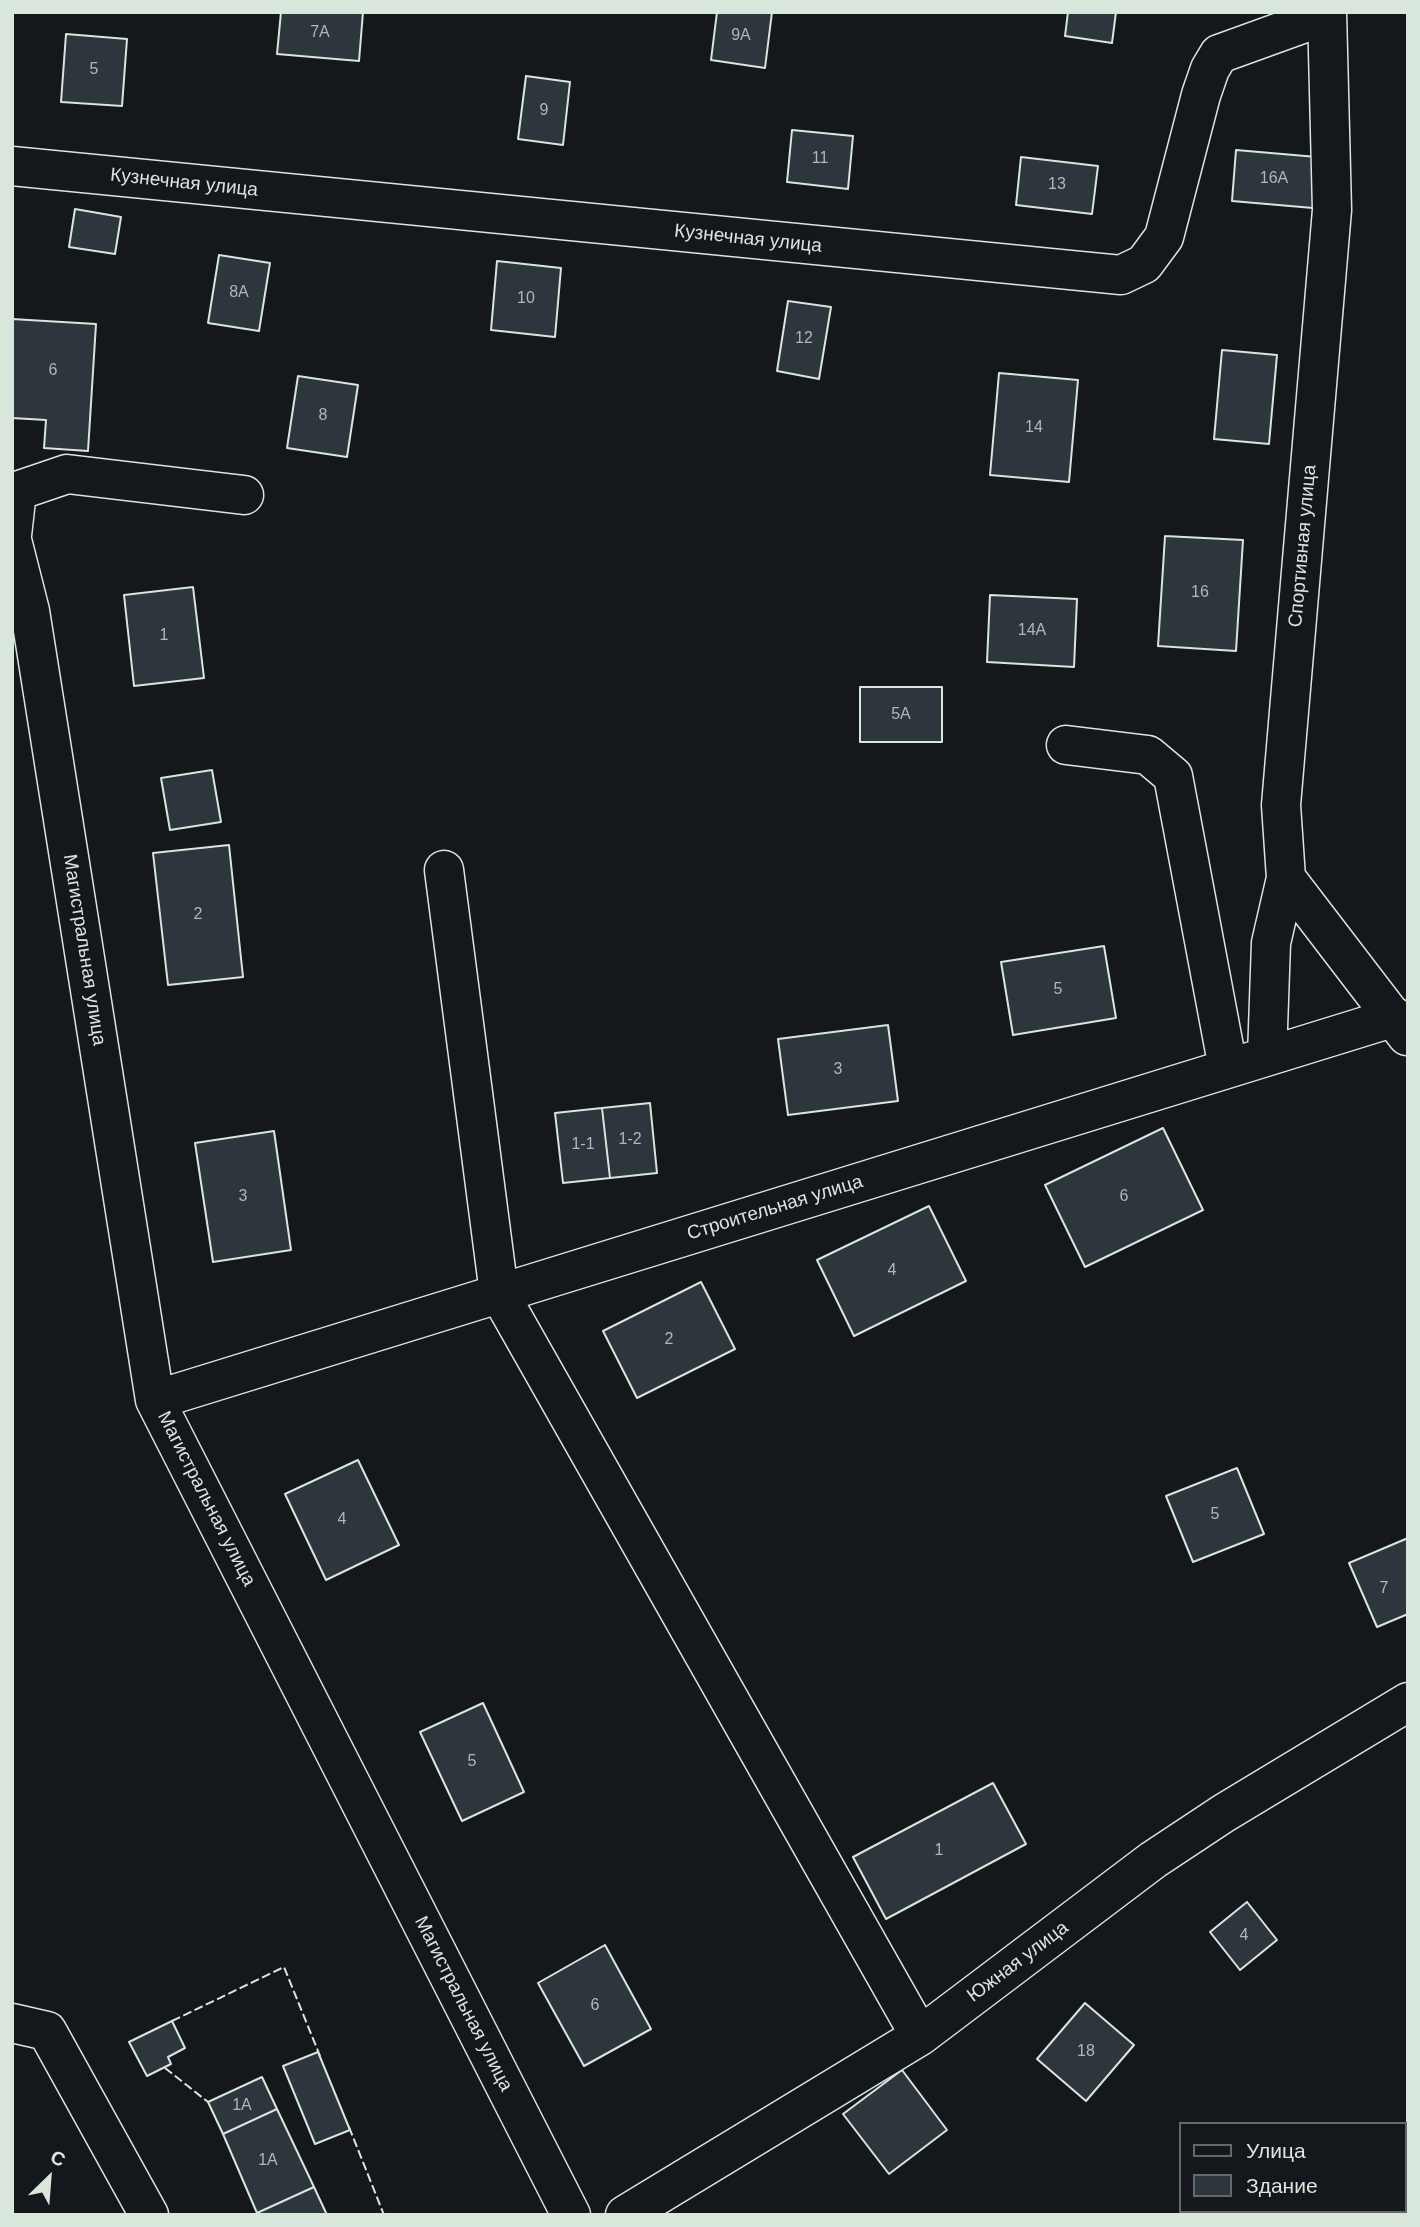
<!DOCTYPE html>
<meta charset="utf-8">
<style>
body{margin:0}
#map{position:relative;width:1420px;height:2227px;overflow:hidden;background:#14181c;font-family:Helvetica,sans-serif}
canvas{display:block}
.frame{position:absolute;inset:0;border:14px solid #d8e6dc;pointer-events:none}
.legend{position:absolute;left:1179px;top:2122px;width:228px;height:91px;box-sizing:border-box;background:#14181c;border:2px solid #626a69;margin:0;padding:9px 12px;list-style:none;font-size:21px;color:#d8e6dc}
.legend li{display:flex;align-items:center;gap:14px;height:35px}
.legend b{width:35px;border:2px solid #626a69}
.north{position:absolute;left:14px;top:2143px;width:70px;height:70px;-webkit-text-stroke:5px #14181c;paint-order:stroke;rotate:25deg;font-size:19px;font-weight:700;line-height:28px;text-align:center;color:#d8e6dc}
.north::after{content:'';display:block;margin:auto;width:24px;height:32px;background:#d8e6dc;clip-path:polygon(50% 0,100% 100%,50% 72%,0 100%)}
</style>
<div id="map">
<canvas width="1420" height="2227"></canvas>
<div class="frame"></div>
<ul class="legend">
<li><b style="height:9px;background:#14181c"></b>Улица</li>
<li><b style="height:19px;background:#2c363c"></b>Здание</li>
</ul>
<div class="north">С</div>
</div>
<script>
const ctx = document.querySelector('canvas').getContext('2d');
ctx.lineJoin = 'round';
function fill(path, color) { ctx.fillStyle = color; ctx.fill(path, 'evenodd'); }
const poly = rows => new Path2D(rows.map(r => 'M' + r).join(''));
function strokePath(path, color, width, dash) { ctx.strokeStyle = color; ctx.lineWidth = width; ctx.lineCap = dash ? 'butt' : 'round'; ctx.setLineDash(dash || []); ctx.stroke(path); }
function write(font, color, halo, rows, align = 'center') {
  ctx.font = font + ' Helvetica,sans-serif'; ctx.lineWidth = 5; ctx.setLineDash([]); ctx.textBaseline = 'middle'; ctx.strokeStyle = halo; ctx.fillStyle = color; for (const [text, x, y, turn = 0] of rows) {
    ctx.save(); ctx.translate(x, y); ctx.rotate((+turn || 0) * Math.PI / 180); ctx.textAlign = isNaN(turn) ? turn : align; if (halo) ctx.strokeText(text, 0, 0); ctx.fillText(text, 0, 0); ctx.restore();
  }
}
const building = poly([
 [281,12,363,12,359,61,277,54,281,12],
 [717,12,772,12,765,68,711,60,717,12],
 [1068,12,1116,12,1112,43,1065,36,1068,12],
 [66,34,127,39,122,106,61,102,66,34],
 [526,76,570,82,563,145,518,139,526,76],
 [792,130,853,136,848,189,787,182,792,130],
 [1236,150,1317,157,1313,208,1232,201,1236,150],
 [1021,157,1098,166,1092,214,1016,205,1021,157],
 [75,209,121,217,115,254,69,247,75,209],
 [219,255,270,263,259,331,208,323,219,255],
 [497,261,561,268,555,337,491,330,497,261],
 [788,301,831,307,819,379,777,371,788,301],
 [12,319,96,324,88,451,44,448,46,420,12,418,12,319],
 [1222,350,1277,355,1269,444,1214,439,1222,350],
 [999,373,1078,380,1069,482,990,475,999,373],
 [298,376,358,385,347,457,287,448,298,376],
 [1165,536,1243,540,1236,651,1158,646,1165,536],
 [193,587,204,678,134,686,124,595,193,587],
 [990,595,1077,599,1074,667,987,662,990,595],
 [860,687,942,687,942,742,860,742,860,687],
 [212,770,221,822,170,830,161,778,212,770],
 [229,845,243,977,168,985,153,853,229,845],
 [1104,946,1116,1018,1013,1035,1001,962,1104,946],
 [888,1025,898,1101,788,1115,778,1039,888,1025],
 [650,1103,657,1173,610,1178,602,1108,650,1103],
 [602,1108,610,1178,563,1183,555,1113,602,1108],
 [1163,1128,1203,1210,1085,1267,1045,1185,1163,1128],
 [274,1131,291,1250,213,1262,195,1143,274,1131],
 [929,1206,966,1281,854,1336,817,1260,929,1206],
 [701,1282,735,1349,637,1398,603,1331,701,1282],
 [358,1460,399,1545,326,1580,285,1494,358,1460],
 [1237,1468,1264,1534,1193,1562,1166,1496,1237,1468],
 [1408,1538,1408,1614,1377,1627,1349,1563,1408,1538],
 [483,1703,524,1792,462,1821,420,1732,483,1703],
 [993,1783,1026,1844,886,1919,853,1857,993,1783],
 [1247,1902,1277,1940,1240,1970,1210,1932,1247,1902],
 [605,1945,651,2029,584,2066,538,1983,605,1945],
 [1085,2003,1134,2045,1086,2101,1037,2059,1085,2003],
 [172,2021,185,2048,168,2057,171,2064,147,2076,129,2042,172,2021],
 [318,2052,350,2130,315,2144,283,2066,318,2052],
 [902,2070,947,2130,889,2174,843,2114,902,2070],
 [262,2077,277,2109,223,2134,208,2102,262,2077],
 [277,2109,314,2187,257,2213,223,2134,277,2109],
 [314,2187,327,2215,258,2215,257,2213,314,2187]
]);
fill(building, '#2c363c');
strokePath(building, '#d8e6dc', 2);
const minor = poly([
 [1327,12,1332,210,1281,805,1286,878,1407,1036],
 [12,166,1121,275,1144,264,1164,237,1201,95,1210,69,1219,54,1327,15],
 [12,535,17,491,67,474,244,495],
 [12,540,30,611],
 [12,602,30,611,155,1400,571,2215],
 [1066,745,1148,755,1173,776,1228,1068],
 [444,870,499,1293,920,2036],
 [1267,1056,1271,943,1286,878],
 [155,1400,1395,1017],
 [12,2023,47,2031,149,2215],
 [625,2215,920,2036,1153,1860,1224,1813,1408,1702]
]);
strokePath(minor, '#d8e6dc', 41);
strokePath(minor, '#14181c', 38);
strokePath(poly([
 [172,2021,284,1967,320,2056],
 [165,2068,208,2102],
 [349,2127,384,2215]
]), '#d8e6dc', 2, [9, 3.5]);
write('16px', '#adbab4', null, [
 ["7А",320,33],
 ["9А",741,36],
 ["5",94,70],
 ["9",544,111],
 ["11",820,159],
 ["16А",1274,179],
 ["13",1057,185],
 ["8А",239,293],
 ["10",526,299],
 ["12",804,339],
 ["6",53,371],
 ["8",323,416],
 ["14",1034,428],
 ["16",1200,593],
 ["14А",1032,631],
 ["1",164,636],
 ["5А",901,715],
 ["2",198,915],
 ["5",1058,990],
 ["3",838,1070],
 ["1-2",630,1140],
 ["1-1",583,1145],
 ["3",243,1197],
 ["6",1124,1197],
 ["4",892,1271],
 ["2",669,1340],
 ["5",1215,1515],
 ["4",342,1520],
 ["7",1384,1589],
 ["5",472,1762],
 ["1",939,1851],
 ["4",1244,1936],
 ["6",595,2006],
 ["18",1086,2052],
 ["1А",242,2106],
 ["1А",268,2161]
]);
write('19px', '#d8e6dc', '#14181c', [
 ["Кузнечная улица",184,183,6],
 ["Кузнечная улица",748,239,6],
 ["Спортивная улица",1303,546,-85],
 ["Магистральная улица",84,950,81],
 ["Строительная улица",775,1208,-17],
 ["Магистральная улица",206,1499,63],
 ["Южная улица",1018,1962,-37],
 ["Магистральная улица",463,2004,63]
]);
</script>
